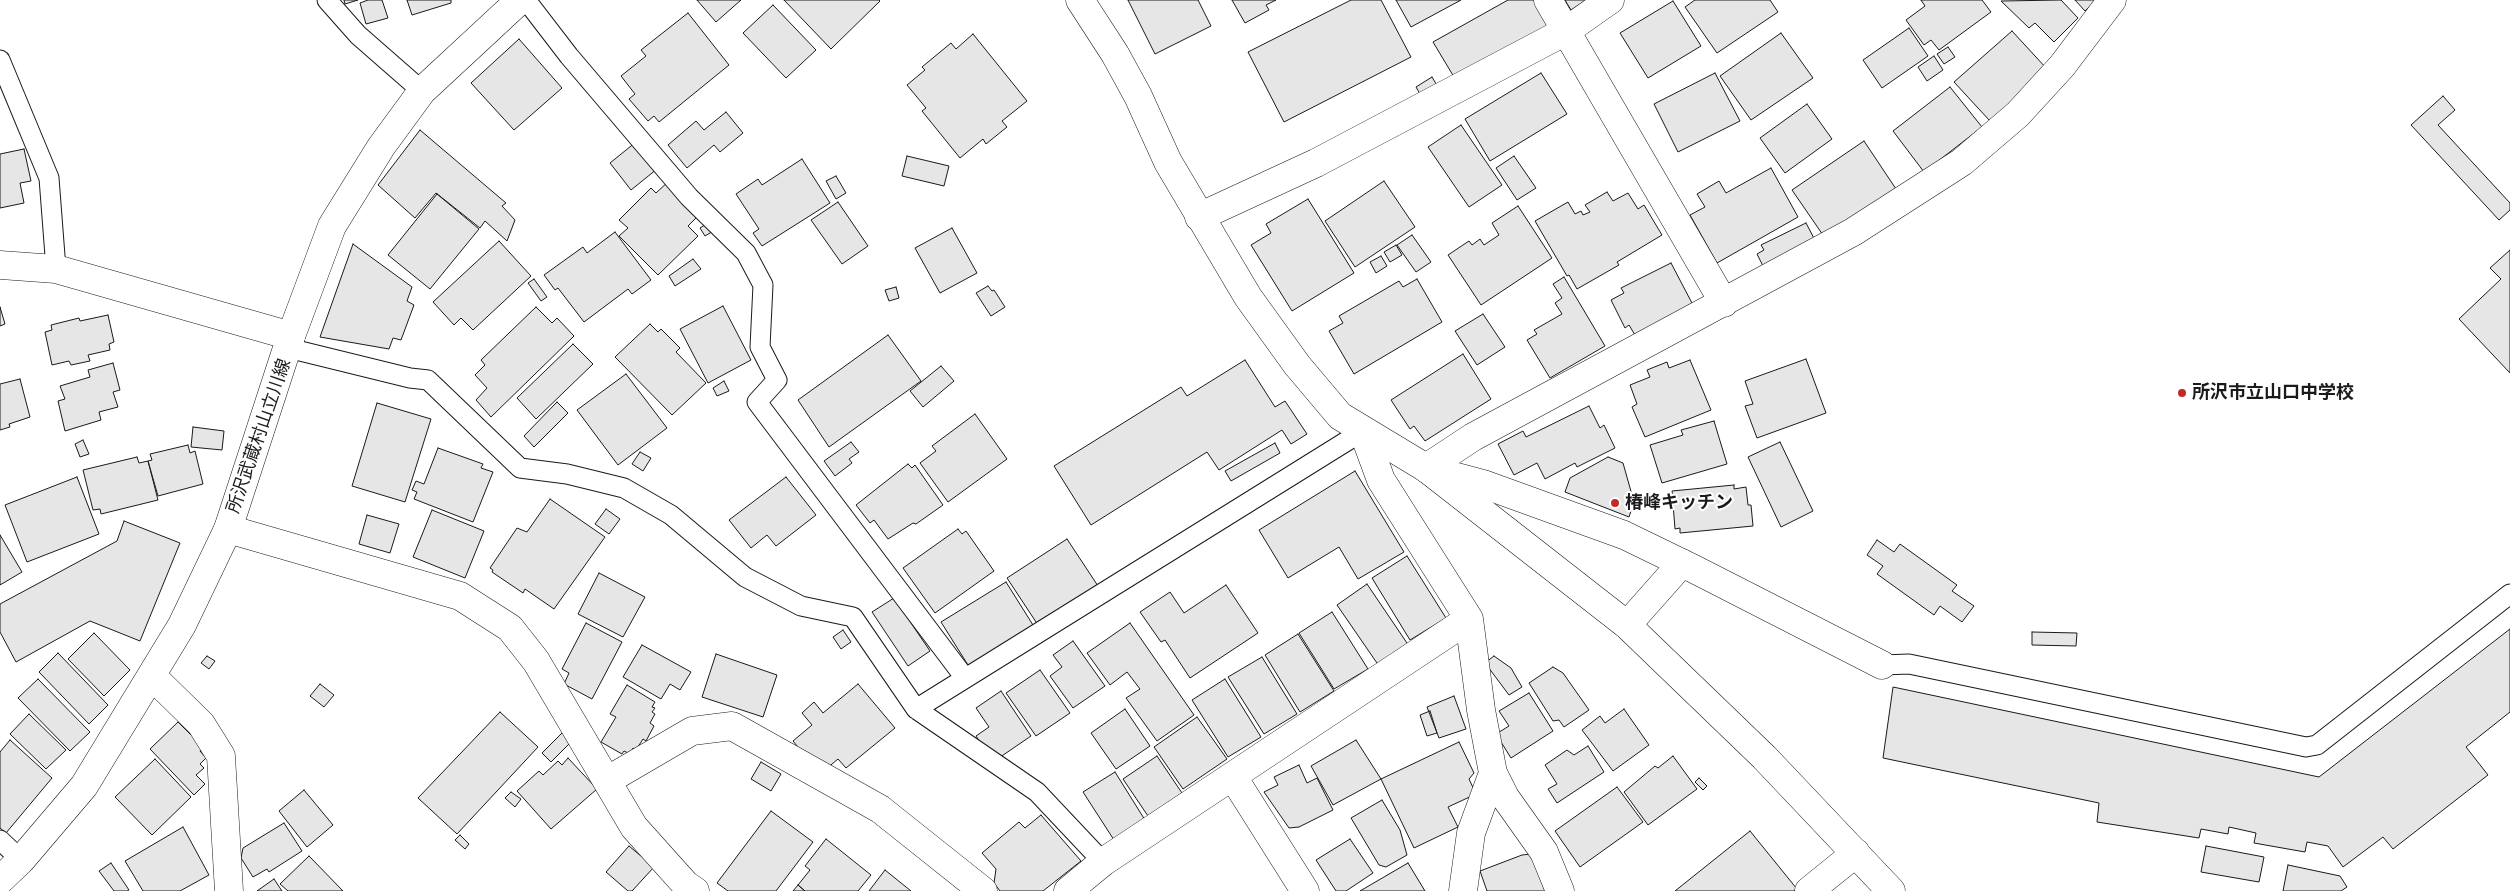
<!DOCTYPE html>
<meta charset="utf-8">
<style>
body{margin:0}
canvas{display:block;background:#fff}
</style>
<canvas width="2510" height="891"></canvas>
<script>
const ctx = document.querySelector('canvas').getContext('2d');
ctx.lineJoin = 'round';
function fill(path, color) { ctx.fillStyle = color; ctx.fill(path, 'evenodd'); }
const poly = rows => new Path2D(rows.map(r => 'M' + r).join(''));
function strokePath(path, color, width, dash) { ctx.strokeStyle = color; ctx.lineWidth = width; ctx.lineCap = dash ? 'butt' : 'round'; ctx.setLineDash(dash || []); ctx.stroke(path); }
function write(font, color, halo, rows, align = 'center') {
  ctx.font = font + ' Quicksand,"Noto Sans JP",sans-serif'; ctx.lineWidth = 4; ctx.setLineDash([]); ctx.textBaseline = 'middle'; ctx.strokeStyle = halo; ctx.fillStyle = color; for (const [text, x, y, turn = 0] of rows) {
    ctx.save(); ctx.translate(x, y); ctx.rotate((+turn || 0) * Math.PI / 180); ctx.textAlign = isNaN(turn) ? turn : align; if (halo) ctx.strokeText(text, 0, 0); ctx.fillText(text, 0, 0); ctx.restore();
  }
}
const building = poly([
 [344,0,358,0,345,4,344,0],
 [368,0,382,0,388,18,366,24,360,3,368,0],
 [407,0,451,0,451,3,412,15,407,0],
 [697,0,741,0,716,22,697,0],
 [784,0,879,0,880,1,831,49,784,0],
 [1128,0,1198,0,1211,26,1155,54,1128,0],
 [1232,0,1276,0,1266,5,1269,10,1245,23,1232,0],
 [1351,0,1381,0,1411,57,1284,122,1248,52,1351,0],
 [1396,0,1461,0,1411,27,1396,0],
 [1508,0,1535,0,1549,25,1454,77,1433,42,1508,0],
 [1565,0,1586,0,1571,10,1565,0],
 [1695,0,1770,0,1778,12,1717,53,1685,7,1695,0],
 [1921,0,1982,0,1991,12,1939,50,1931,40,1924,45,1906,20,1925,6,1921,0],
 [2061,0,2078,18,2054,42,2035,23,2029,28,2001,1,2061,0],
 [2075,0,2096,0,2085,11,2075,0],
 [1673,1,1701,46,1648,78,1620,33,1673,1],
 [773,5,816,50,786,78,743,33,773,5],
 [688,13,729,65,659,122,654,116,648,121,629,99,635,94,621,76,646,56,641,50,688,13],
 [1909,28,1928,56,1882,88,1863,60,1909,28],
 [2012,31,2047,69,1990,121,1954,82,2012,31],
 [1781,33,1813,78,1751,120,1720,76,1781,33],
 [973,34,1027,101,1002,121,1007,127,986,144,983,139,960,158,922,111,926,108,907,85,925,70,922,67,951,43,956,49,973,34],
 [519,39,562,88,514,130,471,83,519,39],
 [1948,47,1955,57,1944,64,1937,54,1948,47],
 [1934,56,1943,70,1927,81,1918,67,1934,56],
 [1541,73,1567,114,1490,161,1465,119,1541,73],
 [1715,73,1740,121,1678,152,1654,104,1715,73],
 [1432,77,1441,92,1424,101,1416,87,1432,77],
 [1950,87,1982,127,1924,172,1893,131,1950,87],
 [2443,96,2455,110,2438,125,2510,203,2510,210,2499,220,2411,125,2443,96],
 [1807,104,1832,139,1785,173,1760,138,1807,104],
 [726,112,743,133,720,152,714,145,687,168,668,145,696,121,704,130,726,112],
 [1461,125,1502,185,1469,207,1428,147,1461,125],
 [420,130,506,203,502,206,515,220,507,241,485,221,480,228,436,193,415,218,378,185,420,130],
 [1864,141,1896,189,1825,238,1792,190,1864,141],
 [636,142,657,169,631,190,610,163,636,142],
 [24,149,31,181,20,183,24,203,0,208,0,154,24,149],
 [907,156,949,166,944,186,902,176,907,156],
 [1514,156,1536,188,1517,200,1496,168,1514,156],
 [802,159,830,203,762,246,753,233,759,229,736,194,758,179,762,185,802,159],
 [1771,168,1798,217,1717,263,1690,215,1705,207,1697,194,1719,181,1726,193,1771,168],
 [836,176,846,193,836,199,826,181,836,176],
 [670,180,701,213,688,226,698,236,658,275,619,236,628,228,619,220,651,188,656,193,670,180],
 [1384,181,1415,227,1355,267,1325,221,1384,181],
 [1607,192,1613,201,1628,193,1638,209,1644,205,1662,235,1617,262,1619,265,1577,289,1569,275,1567,276,1535,221,1568,202,1575,214,1581,211,1583,215,1590,212,1585,205,1607,192],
 [437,194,479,229,430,289,388,255,437,194],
 [1308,199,1354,273,1292,311,1251,245,1271,233,1266,224,1308,199],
 [838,202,868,246,842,264,811,220,838,202],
 [1518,206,1552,258,1481,305,1448,255,1469,241,1472,245,1480,239,1484,245,1499,235,1492,223,1518,206],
 [711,221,715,230,705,236,700,228,711,221],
 [1806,223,1818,246,1766,272,1757,254,1764,250,1761,245,1806,223],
 [952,228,977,273,940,293,915,248,952,228],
 [615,232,651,280,632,294,628,289,584,322,558,288,555,290,544,275,583,247,587,253,615,232],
 [1412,235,1431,262,1416,272,1397,245,1412,235],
 [499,241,531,276,473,330,461,318,454,325,433,302,499,241],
 [353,244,412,287,407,301,414,305,401,340,393,338,389,349,320,337,353,244],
 [1396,245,1402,255,1390,262,1384,252,1396,245],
 [2510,250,2510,373,2459,319,2501,279,2490,268,2510,250],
 [1381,256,1387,266,1376,273,1370,262,1381,256],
 [693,259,701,269,675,286,669,276,693,259],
 [1671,263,1693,305,1635,335,1629,325,1625,328,1611,300,1624,293,1621,288,1671,263],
 [1564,277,1605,346,1550,378,1527,340,1537,334,1534,330,1562,314,1555,303,1562,298,1553,284,1564,277],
 [534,279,547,297,541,301,528,283,534,279],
 [1417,279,1442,322,1354,374,1329,331,1343,323,1339,316,1399,281,1403,287,1417,279],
 [988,286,992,291,994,290,1005,307,991,316,976,293,988,286],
 [896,287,899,298,889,301,885,290,896,287],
 [723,306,751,360,708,383,680,329,723,306],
 [0,307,5,324,0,326,0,307],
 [536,307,552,323,557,318,574,336,491,417,476,400,487,388,475,375,485,365,481,360,536,307],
 [1483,314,1505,347,1477,365,1455,331,1483,314],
 [108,315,114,342,109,344,110,350,88,355,90,361,71,365,69,361,52,365,45,332,52,330,51,325,79,318,80,321,108,315],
 [650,324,658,332,661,329,680,348,676,352,706,383,672,415,615,357,650,324],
 [888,335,921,381,829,447,798,400,888,335],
 [573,344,593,364,536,419,517,398,573,344],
 [1463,354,1491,399,1425,441,1414,426,1410,429,1391,400,1463,354],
 [1806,359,1826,413,1757,438,1745,406,1753,404,1745,381,1806,359],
 [1245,360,1275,407,1285,401,1307,434,1291,444,1282,430,1219,470,1207,452,1091,525,1054,466,1181,387,1187,396,1245,360],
 [1690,360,1711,410,1645,437,1632,407,1637,404,1630,385,1650,377,1647,370,1667,362,1669,368,1690,360],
 [113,363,120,390,113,392,118,407,99,412,101,420,65,431,58,401,65,399,60,386,90,377,88,370,113,363],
 [941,366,954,381,923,407,910,391,941,366],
 [626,374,667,428,618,465,577,410,626,374],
 [20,379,30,417,9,424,10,427,0,430,0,384,20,379],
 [724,381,729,391,717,396,713,388,724,381],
 [557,402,568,413,534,447,524,436,557,402],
 [377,403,431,419,405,502,352,486,377,403],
 [1589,406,1600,428,1604,425,1615,448,1577,467,1575,463,1545,479,1537,463,1514,475,1498,444,1523,431,1526,437,1589,406],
 [975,414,1007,459,948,502,920,463,936,451,932,446,975,414],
 [1714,421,1727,464,1662,483,1650,445,1683,435,1681,430,1714,421],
 [193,427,224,431,222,450,191,447,193,427],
 [83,440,89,454,80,457,75,444,83,440],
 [851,442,859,452,849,459,852,463,835,476,824,461,851,442],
 [1780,442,1813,511,1781,527,1748,457,1780,442],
 [1275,443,1280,453,1231,481,1225,471,1275,443],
 [188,445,190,453,195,451,203,484,158,496,148,461,152,460,150,454,188,445],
 [438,448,483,464,481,468,493,472,473,522,414,499,417,492,412,490,416,481,424,484,438,448],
 [640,452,651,458,643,471,632,464,640,452],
 [137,457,139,463,148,461,158,500,101,514,100,509,93,510,83,470,137,457],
 [1608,457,1623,463,1634,502,1629,517,1565,492,1570,478,1608,457],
 [908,464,912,468,915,465,943,505,916,524,913,523,888,539,874,520,870,523,856,505,908,464],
 [1355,471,1404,552,1358,579,1339,547,1288,578,1259,530,1355,471],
 [77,477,99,534,27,562,5,505,77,477],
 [786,477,816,515,776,546,767,535,751,548,729,520,786,477],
 [1734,485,1734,489,1746,487,1748,505,1751,505,1753,526,1680,533,1680,528,1675,529,1672,491,1734,485],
 [550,499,605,537,554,609,525,589,523,593,492,572,493,570,490,568,517,528,527,532,550,499],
 [606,509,620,519,609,534,595,524,606,509],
 [432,510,484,531,465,578,413,557,432,510],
 [367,515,399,524,390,553,359,544,367,515],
 [124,521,180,543,140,641,90,621,16,662,0,632,0,604,117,541,124,521],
 [958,529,962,534,966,531,994,571,935,613,903,568,958,529],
 [0,535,22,572,0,585,0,535],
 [1067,539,1098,586,1038,625,1007,578,1067,539],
 [1877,540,1894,552,1900,544,1957,585,1952,591,1974,606,1962,622,1940,606,1934,615,1877,574,1883,566,1867,555,1877,540],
 [1407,556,1446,618,1410,640,1372,578,1407,556],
 [599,573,645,597,623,637,578,614,599,573],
 [1006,582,1038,633,973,673,941,622,1006,582],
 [1367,584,1409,646,1379,666,1337,605,1367,584],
 [1226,585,1258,633,1190,678,1165,640,1161,642,1140,612,1170,592,1184,613,1226,585],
 [894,598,930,651,908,666,872,612,894,598],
 [1332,612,1368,669,1334,689,1299,633,1332,612],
 [586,623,622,642,592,699,564,684,569,673,562,669,586,623],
 [1130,623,1194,715,1157,741,1126,698,1140,689,1127,672,1110,685,1087,653,1130,623],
 [2510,629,2510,712,2466,747,2488,775,2393,849,2383,837,2343,867,2328,846,2307,842,2305,852,2254,843,2256,833,2229,827,2228,834,2201,829,2199,838,2097,822,2099,803,1883,758,1893,687,2319,777,2510,629],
 [843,630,851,642,841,649,833,637,843,630],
 [2032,632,2077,633,2076,646,2032,645,2032,632],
 [94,633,130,670,104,696,68,659,94,633],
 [1298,634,1334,691,1300,712,1265,655,1298,634],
 [1073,641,1105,686,1073,708,1050,676,1062,667,1053,655,1073,641],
 [642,645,691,672,680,690,670,684,661,699,623,677,642,645],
 [58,653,108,705,89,724,39,672,58,653],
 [716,654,777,675,763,717,702,697,716,654],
 [207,656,215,661,209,669,201,663,207,656],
 [1494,656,1511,668,1522,687,1509,695,1485,663,1494,656],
 [1262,657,1297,714,1264,734,1228,677,1262,657],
 [1553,667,1563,673,1589,710,1564,727,1559,720,1553,721,1529,683,1553,667],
 [1040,670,1070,713,1036,736,1006,693,1040,670],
 [38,679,90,732,70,751,18,698,38,679],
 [1225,679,1261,737,1228,757,1192,700,1225,679],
 [320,684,334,695,324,707,310,696,320,684],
 [858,684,895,728,846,768,838,759,820,774,793,741,812,725,802,713,814,702,823,713,858,684],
 [627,685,655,702,652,707,655,708,652,712,655,714,650,723,654,726,646,741,643,739,636,750,633,748,630,754,624,751,622,754,601,742,616,717,610,714,627,685],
 [1001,691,1031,736,993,762,976,736,989,727,976,708,1001,691],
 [1529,693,1553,731,1511,758,1496,734,1509,726,1499,711,1529,693],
 [1454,696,1466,729,1439,738,1427,707,1454,696],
 [1125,709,1150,746,1116,769,1091,733,1125,709],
 [1624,709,1649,745,1613,771,1582,730,1600,716,1605,723,1624,709],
 [1430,711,1437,733,1427,736,1420,715,1430,711],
 [500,712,538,747,457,834,418,798,500,712],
 [29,714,66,750,46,769,10,734,29,714],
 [1197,717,1227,759,1183,789,1154,747,1197,717],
 [178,722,203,747,200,751,206,758,200,764,204,768,196,775,205,784,194,795,150,749,178,722],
 [563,732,572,741,551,762,542,753,563,732],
 [10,740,52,778,6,833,0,828,0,752,10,740],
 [1356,740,1381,779,1333,805,1311,766,1356,740],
 [1459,742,1474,773,1469,779,1476,794,1448,807,1458,827,1414,848,1381,779,1459,742],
 [1588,746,1604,772,1557,803,1548,789,1557,784,1545,765,1567,750,1574,755,1588,746],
 [1157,756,1182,793,1148,816,1123,779,1157,756],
 [1673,756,1697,789,1648,825,1624,792,1655,766,1658,768,1673,756],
 [568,758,597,789,551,829,517,791,539,771,543,775,558,761,562,765,568,758],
 [155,759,191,797,152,835,115,797,155,759],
 [761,762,781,774,771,791,751,779,761,762],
 [1299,765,1307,783,1317,778,1333,810,1299,827,1289,828,1264,792,1278,785,1274,777,1299,765],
 [1115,772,1145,820,1114,840,1083,792,1115,772],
 [1699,778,1707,786,1703,790,1695,782,1699,778],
 [1617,787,1643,822,1580,867,1555,831,1617,787],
 [304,790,333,825,307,847,279,811,304,790],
 [511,792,521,799,515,807,505,798,511,792],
 [1382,800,1400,830,1407,855,1386,867,1379,865,1351,818,1382,800],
 [771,811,813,842,776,891,728,891,717,883,771,811],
 [1041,815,1081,861,1043,891,1000,891,994,883,996,869,982,853,1019,822,1025,828,1041,815],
 [284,823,302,851,269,872,267,869,253,877,241,858,243,848,284,823],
 [183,827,209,875,180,891,143,891,125,861,183,827],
 [1750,831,1797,889,1794,891,1675,891,1750,831],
 [460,835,469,844,465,849,455,840,460,835],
 [826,839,871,875,858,891,805,891,798,885,810,870,805,866,826,839],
 [1350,839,1373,873,1346,891,1336,891,1316,860,1350,839],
 [629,846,654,867,632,891,628,891,606,872,629,846],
 [2206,846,2264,857,2259,882,2201,872,2206,846],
 [1531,854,1545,891,1487,891,1480,871,1522,855,1531,854],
 [309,856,343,891,288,891,280,884,309,856],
 [111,863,129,890,127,891,114,891,99,871,111,863],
 [1408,863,1425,891,1360,891,1408,863],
 [2288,865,2340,876,2347,887,2341,891,2283,891,2288,865],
 [885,870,911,891,869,891,885,870],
 [274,879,282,891,257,891,274,879],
 [798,885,805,891,793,891,798,885]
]);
fill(building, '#e6e6e6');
strokePath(building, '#1a1a1a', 1);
const lane = poly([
 [327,0,358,35,422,91],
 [526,0,569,56,689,197,746,253,763,285,760,347,777,380,757,402,965,678],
 [0,60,49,178,56,269],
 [288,348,410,378,428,380,520,468,567,474,624,488,671,515,745,577,801,606,853,617,916,709,1037,792,1103,862],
 [1882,665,1909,664,2306,747,2317,745,2510,594],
 [916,709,1363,431],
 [0,840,21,860]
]);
const street = poly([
 [1548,0,1724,303],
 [1199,217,1316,163,1566,31,1610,0],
 [0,265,56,269,291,336],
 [1363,431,1381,480,1469,619,1481,710,1493,773,1505,797,1544,852,1560,891],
 [1426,468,1473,437,1853,232,1962,162,2018,114,2062,66,2112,0],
 [1427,469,1483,484,1624,535,1692,568,1882,665],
 [228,529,460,596,510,628,536,661,634,827,686,885,695,891],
 [1627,625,1682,563],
 [152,676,201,724,221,756,229,891],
 [1233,777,1305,891],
 [608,780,692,731,732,726,880,809,983,891],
 [1068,891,1103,862,1469,619],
 [1463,891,1471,833,1493,773],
 [1809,891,1856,853]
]);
const secondary = poly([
 [1080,0,1115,54,1138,96,1168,162,1248,297,1297,365,1340,416,1426,468,1627,625,1764,757,1891,891]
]);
const primary = poly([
 [0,880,21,860,84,786,182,625,228,529,291,336,332,226,381,147,422,91,520,0]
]);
strokePath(lane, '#1a1a1a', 21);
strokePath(street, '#1a1a1a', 29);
strokePath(secondary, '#1a1a1a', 29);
strokePath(primary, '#1a1a1a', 29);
strokePath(lane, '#fff', 19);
strokePath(street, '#fff', 28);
strokePath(secondary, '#fff', 28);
strokePath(primary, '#fff', 28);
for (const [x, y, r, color] of [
 [2182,393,5,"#c62828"],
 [1615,503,5,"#c62828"]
]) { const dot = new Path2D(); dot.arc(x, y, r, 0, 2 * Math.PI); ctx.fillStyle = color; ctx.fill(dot); strokePath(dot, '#fff', 2); }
write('bold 18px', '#1a1a1a', '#fff', [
 ["所沢市立山口中学校",2192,393],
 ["椿峰キッチン",1625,503]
], 'left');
write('18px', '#1a1a1a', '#fff', [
 ["所沢武蔵村山立川線",259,436,-71]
]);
</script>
